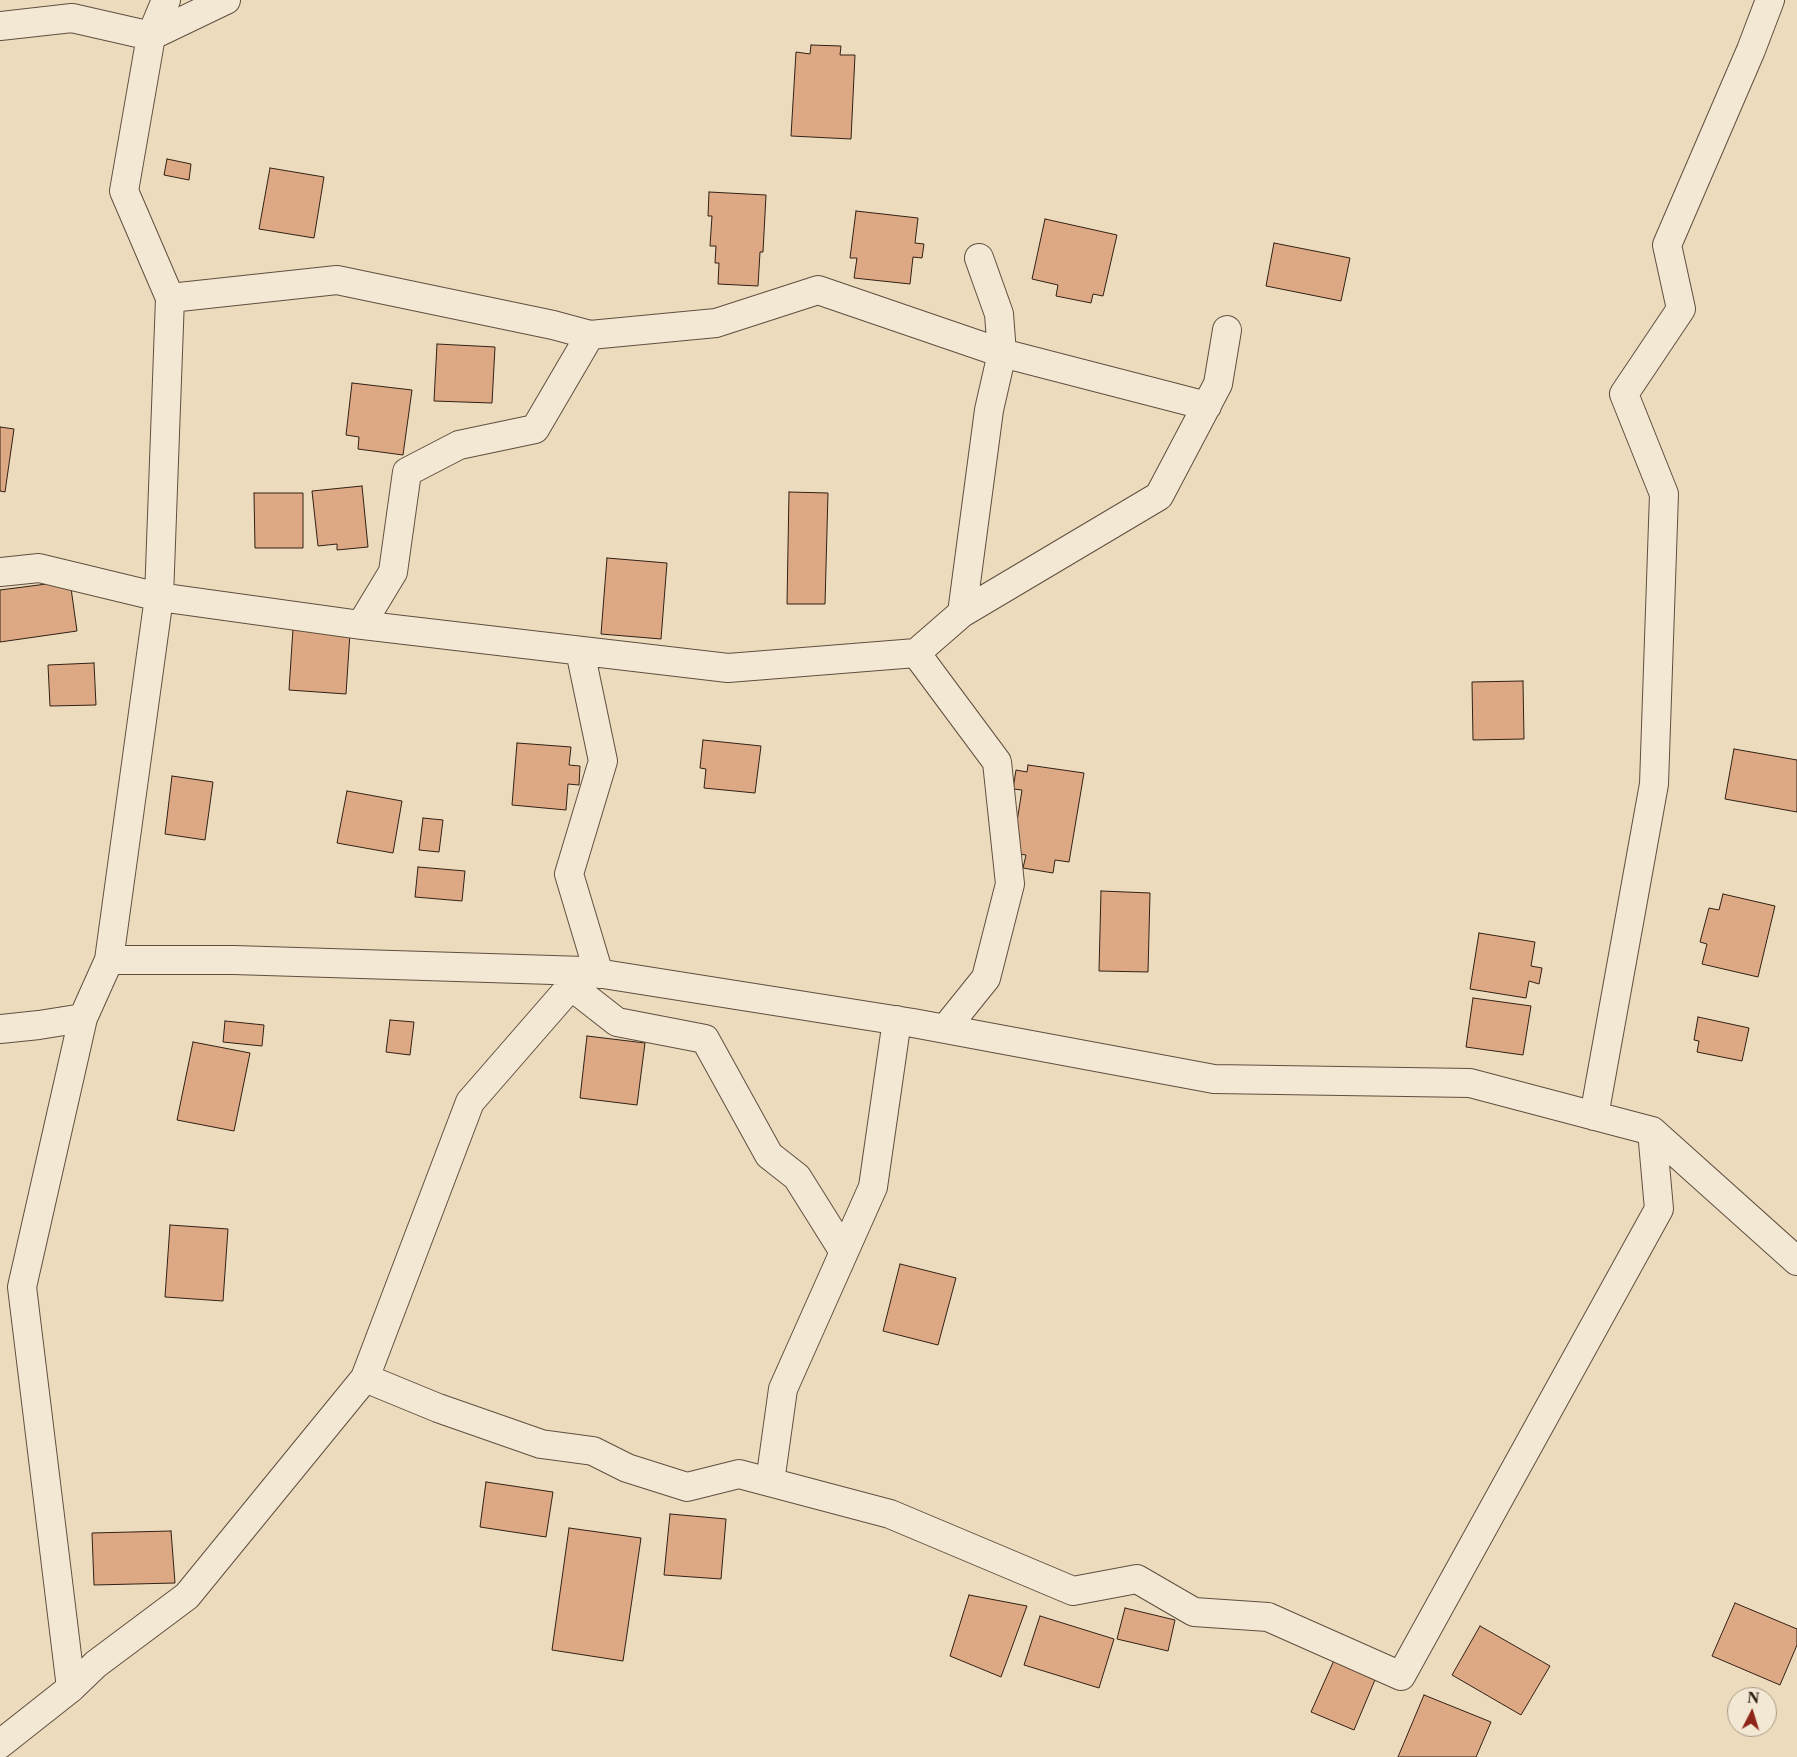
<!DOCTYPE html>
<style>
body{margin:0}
#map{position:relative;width:1797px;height:1757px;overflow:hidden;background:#ecdbbd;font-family:"Libre Caslon Text",serif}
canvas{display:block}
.north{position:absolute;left:1727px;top:1687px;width:50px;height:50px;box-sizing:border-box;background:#f3e8d4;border:1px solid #a69888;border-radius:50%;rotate:5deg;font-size:14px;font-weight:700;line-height:20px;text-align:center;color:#322015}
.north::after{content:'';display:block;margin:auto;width:18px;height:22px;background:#8f2418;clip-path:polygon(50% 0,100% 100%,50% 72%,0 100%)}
</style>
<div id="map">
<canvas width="1797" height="1757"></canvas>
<div class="north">N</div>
</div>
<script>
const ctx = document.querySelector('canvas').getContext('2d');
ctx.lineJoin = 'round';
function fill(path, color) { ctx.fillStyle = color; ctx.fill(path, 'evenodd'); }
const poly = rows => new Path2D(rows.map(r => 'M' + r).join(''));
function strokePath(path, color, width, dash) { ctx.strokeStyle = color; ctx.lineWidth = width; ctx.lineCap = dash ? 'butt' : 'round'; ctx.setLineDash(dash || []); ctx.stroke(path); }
const building = poly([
 [811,45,841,46,840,55,855,55,851,139,791,136,796,52,810,54,811,45],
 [167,159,191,164,189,180,164,175,167,159],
 [270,168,324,177,314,238,259,229,270,168],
 [709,192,766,195,763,252,760,252,758,286,718,284,719,263,715,263,716,246,710,246,712,216,708,216,709,192],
 [856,211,918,218,915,243,924,244,922,258,913,257,910,284,854,278,857,258,850,258,856,211],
 [1045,219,1117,235,1103,296,1093,294,1091,303,1056,296,1058,285,1032,279,1045,219],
 [1274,243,1350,258,1341,301,1266,286,1274,243],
 [437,344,495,347,492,403,434,401,437,344],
 [352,383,412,390,403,455,358,449,359,437,346,435,352,383],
 [0,427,14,429,5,492,0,491,0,427],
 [362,486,368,547,337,550,337,544,318,546,312,491,362,486],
 [789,492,828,493,825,604,787,604,789,492],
 [254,493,303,493,303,548,255,548,254,493],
 [607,558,667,563,661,639,601,634,607,558],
 [70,581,77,631,0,642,0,590,70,581],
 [293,629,350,633,346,694,289,690,293,629],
 [94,663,96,705,50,706,48,665,94,663],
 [1523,681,1524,739,1473,740,1472,682,1523,681],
 [703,740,761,746,755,793,704,788,706,769,700,768,703,740],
 [517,743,571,747,569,765,580,766,579,785,568,784,566,810,512,805,517,743],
 [1734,749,1797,760,1797,812,1725,799,1734,749],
 [1028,765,1084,773,1069,862,1055,860,1053,873,1023,868,1026,855,1012,853,1022,790,1013,789,1016,770,1027,772,1028,765],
 [172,776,213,782,205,840,165,834,172,776],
 [347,791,402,801,393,853,337,843,347,791],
 [423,818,443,820,439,852,419,850,423,818],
 [418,867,465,871,462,901,415,897,418,867],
 [1101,891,1150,893,1148,972,1099,971,1101,891],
 [1723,894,1775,906,1758,977,1702,964,1707,944,1700,942,1709,908,1719,910,1723,894],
 [1479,933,1535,942,1531,966,1542,968,1539,984,1529,981,1526,998,1470,989,1479,933],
 [1473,998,1531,1006,1523,1055,1466,1047,1473,998],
 [1698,1017,1749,1028,1742,1061,1697,1052,1699,1041,1694,1040,1698,1017],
 [390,1020,414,1022,410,1055,386,1052,390,1020],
 [225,1021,264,1025,262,1046,223,1042,225,1021],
 [587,1036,645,1043,637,1105,580,1098,587,1036],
 [193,1042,250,1053,234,1131,177,1120,193,1042],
 [170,1225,228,1229,223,1301,165,1297,170,1225],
 [900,1264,956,1278,938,1345,883,1331,900,1264],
 [486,1482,553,1492,546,1537,480,1527,486,1482],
 [670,1514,726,1519,721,1579,664,1575,670,1514],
 [569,1528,641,1538,623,1661,552,1650,569,1528],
 [171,1531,175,1583,94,1585,92,1533,171,1531],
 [969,1595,1027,1606,1001,1677,950,1656,969,1595],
 [1735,1603,1797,1629,1797,1645,1780,1685,1712,1656,1735,1603],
 [1125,1608,1175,1620,1168,1651,1117,1639,1125,1608],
 [1040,1616,1114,1639,1099,1688,1024,1665,1040,1616],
 [1480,1626,1550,1666,1521,1715,1452,1675,1480,1626],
 [1335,1658,1377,1675,1354,1730,1311,1712,1335,1658],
 [1424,1695,1491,1722,1476,1757,1398,1757,1424,1695]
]);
fill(building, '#dca984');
strokePath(building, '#322015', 1);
const minor = poly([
 [0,26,72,18,151,36,226,0],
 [170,298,337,280,553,325,590,335,716,323,818,290,1002,353,1207,406],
 [0,572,39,568,159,597,361,625,728,668,916,653,962,613,989,410,1002,353,999,314,979,258],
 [962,613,1159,496,1218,384,1227,330],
 [361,625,393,572,407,472,459,445,535,429,590,335],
 [580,651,603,761,569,874,599,974],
 [916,653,997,762,1010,884,986,978,945,1029],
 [584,971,913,1023,1214,1079,1470,1083,1652,1131,1797,1261],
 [571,986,617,1022,705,1039,769,1155,797,1177,844,1252],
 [0,1029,39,1025,83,1018,109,960,159,597,170,298,124,191,151,36,166,0],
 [1594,1116,1654,784,1664,494,1624,394,1681,309,1667,245,1751,50,1770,0],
 [365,1378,438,1408,541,1444,593,1451,627,1468,687,1487,739,1474,890,1514,1073,1591,1137,1579,1194,1612,1268,1617,1401,1676,1659,1209,1652,1131],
 [770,1482,783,1389,873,1187,897,1020],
 [71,1688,22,1287,83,1018],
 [0,1744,71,1688,96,1664,187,1596,365,1378,470,1102,584,971,234,960,109,960]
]);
strokePath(minor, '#604f3f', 30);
strokePath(minor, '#f3e8d4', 28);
</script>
